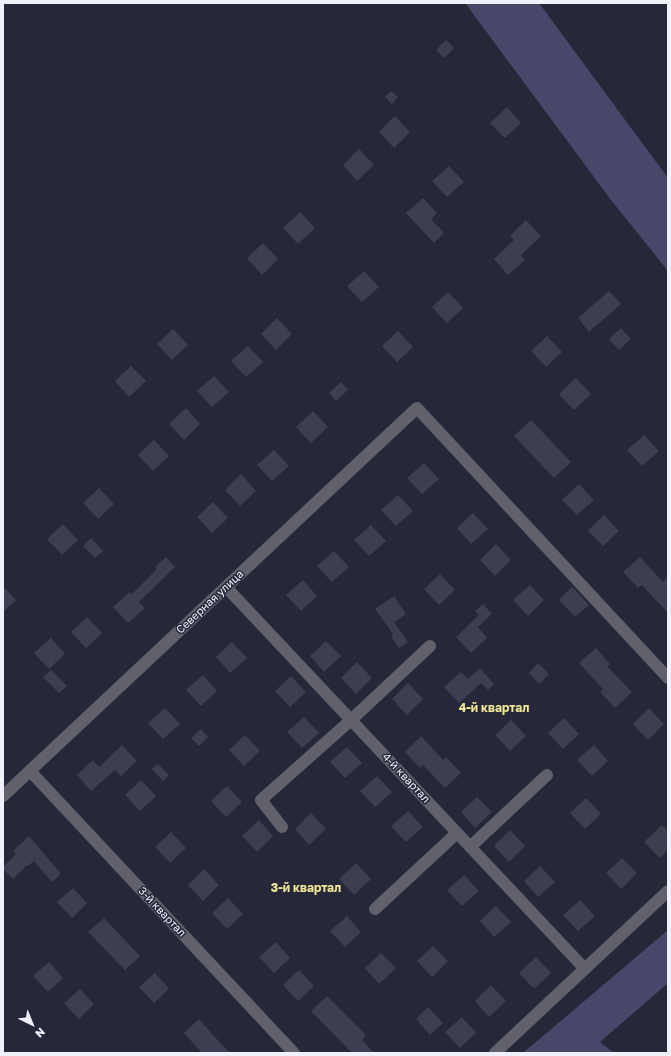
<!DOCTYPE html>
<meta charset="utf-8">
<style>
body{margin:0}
#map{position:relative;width:671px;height:1056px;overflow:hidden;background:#27273a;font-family:"Golos Text",sans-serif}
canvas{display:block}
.frame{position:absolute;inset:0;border:4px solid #f0f1fd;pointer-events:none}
.north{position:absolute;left:12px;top:1004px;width:40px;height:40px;-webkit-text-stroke:3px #27273a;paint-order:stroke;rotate:137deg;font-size:11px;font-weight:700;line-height:16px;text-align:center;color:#f0f1fd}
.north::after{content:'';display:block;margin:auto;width:14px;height:18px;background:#f0f1fd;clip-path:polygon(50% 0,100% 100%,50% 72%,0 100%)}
</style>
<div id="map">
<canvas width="671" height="1056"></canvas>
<div class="frame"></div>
<div class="north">N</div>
</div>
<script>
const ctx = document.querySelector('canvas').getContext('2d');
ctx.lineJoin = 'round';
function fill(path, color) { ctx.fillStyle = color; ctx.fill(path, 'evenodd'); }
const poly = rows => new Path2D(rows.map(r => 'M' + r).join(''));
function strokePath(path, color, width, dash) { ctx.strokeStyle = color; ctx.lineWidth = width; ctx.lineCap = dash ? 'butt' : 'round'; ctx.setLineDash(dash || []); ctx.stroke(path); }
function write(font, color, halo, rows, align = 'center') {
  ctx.font = font + ' "Golos Text",sans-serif'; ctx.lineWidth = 3; ctx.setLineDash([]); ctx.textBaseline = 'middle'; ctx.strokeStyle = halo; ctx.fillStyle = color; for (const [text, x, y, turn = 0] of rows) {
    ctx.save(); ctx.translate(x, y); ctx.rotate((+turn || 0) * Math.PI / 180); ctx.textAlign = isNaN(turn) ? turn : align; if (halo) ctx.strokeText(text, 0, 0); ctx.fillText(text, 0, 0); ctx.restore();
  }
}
fill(poly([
 [465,3,539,3,668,178,668,271,611,200],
 [668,930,668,983,600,1042,614,1053,523,1053]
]), '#474769');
fill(poly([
 [446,40,454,48,444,58,436,50],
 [391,91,398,97,392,104,385,97],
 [507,107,521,123,505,138,490,123],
 [395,116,410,132,394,148,379,132],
 [359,149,374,165,357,181,343,165],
 [449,166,464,182,447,197,432,181],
 [423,198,437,213,431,219,444,233,434,243,406,213],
 [300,212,315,228,298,244,283,228],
 [526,220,541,236,521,255,525,260,508,275,494,259,514,240,510,236],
 [263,243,278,259,262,275,247,258],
 [364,271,379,287,362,302,347,286],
 [609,291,621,304,589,332,578,318],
 [448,292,463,308,447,323,432,307],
 [277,318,292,334,276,350,261,334],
 [621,328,631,339,619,350,609,339],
 [173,329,188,345,172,360,157,344],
 [398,331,413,347,397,362,382,346],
 [547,336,562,352,546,367,531,351],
 [248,346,263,362,246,377,231,361],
 [131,366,146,381,129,397,115,381],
 [214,376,229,392,212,407,197,391],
 [576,378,591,394,574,410,559,394],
 [341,382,348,390,336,401,329,393],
 [186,408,200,424,184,440,169,424],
 [313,411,328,427,311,443,296,427],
 [531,420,571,462,554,478,514,436],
 [644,435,659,451,642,466,627,450],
 [154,440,169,456,153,471,138,455],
 [274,450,289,466,272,481,257,465],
 [424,463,439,479,422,494,407,478],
 [241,474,256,491,240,506,225,490],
 [579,484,594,500,577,515,562,500],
 [99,488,114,504,98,519,83,503],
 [398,495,413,511,396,526,381,510],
 [213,502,228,518,212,533,197,517],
 [473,513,488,529,471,544,457,528],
 [604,515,619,531,603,546,588,531],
 [63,524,78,540,62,555,47,539],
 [371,525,386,541,369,556,354,540],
 [91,538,103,551,95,558,83,546],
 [496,544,511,560,495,576,480,560],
 [334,551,349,567,332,582,317,566],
 [166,557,175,567,139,602,145,608,128,623,113,607,130,592,132,594,157,569,155,567],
 [640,557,663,582,668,576,668,613,642,585,638,588,623,572],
 [440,574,455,590,439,605,424,589],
 [303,580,317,596,301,611,286,595],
 [530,585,544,600,528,616,513,600],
 [3,586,16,600,3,612],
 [572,587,589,605,575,617,559,600],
 [394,596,406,614,394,622,408,642,399,648,391,636,393,634,375,609],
 [483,604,492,614,478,627,487,638,471,653,456,637,479,615,475,611],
 [87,617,102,633,86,648,71,632],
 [51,638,65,654,49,669,34,653],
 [326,641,341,656,324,672,310,656],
 [232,642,247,658,230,673,216,657],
 [596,648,610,664,607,666,632,692,615,708,600,692,603,689,579,663],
 [357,662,372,678,356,694,341,678],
 [538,663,549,674,539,684,529,673],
 [480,668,494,684,488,690,481,683,459,703,444,687,461,672,468,679],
 [51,670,67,686,59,693,43,677],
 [203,675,217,691,201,706,186,690],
 [291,676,306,692,290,707,275,691],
 [408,683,423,699,407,715,392,699],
 [165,708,180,724,163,739,148,723],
 [649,708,664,724,648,740,633,724],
 [304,717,319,733,302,748,287,732],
 [564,718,579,734,563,749,548,733],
 [511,720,526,736,510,751,495,735],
 [201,729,208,737,199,746,191,738],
 [245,735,260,751,244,766,229,750],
 [421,736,443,760,446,757,461,773,445,788,423,765,420,768,405,752],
 [122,745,137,761,121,776,115,770,91,791,77,775,93,760,99,767],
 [594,745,608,761,592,776,577,760],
 [347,747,362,763,345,778,330,762],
 [158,764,169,775,163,781,152,769],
 [377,776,392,792,375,807,360,791],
 [141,780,156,796,140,811,125,795],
 [227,786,242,802,226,817,211,801],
 [477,797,492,812,475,828,461,812],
 [586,798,601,814,585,829,570,813],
 [408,811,423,827,406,842,391,826],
 [311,813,326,829,309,845,295,829],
 [259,820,273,836,257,852,242,836],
 [662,825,668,831,668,850,660,858,644,842],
 [510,830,525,846,509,862,494,846],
 [171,832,186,848,170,863,155,847],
 [29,836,61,874,52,882,34,861,28,866,27,865,13,879,3,869,3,867,16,854,13,851],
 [622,858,637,873,621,889,606,873],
 [356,863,371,879,354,895,339,879],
 [540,866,555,882,538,897,524,881],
 [204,869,219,885,203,901,188,885],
 [464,875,479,891,462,906,447,890],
 [73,888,87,903,72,918,57,902],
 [228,898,243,914,227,929,212,913],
 [580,900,595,916,578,931,563,915],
 [496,906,511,922,494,937,480,921],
 [347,916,361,932,345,947,330,931],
 [104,918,140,956,125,970,88,932],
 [276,942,290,958,274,973,259,957],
 [433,946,448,961,432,977,417,961],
 [381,953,396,968,379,984,365,968],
 [536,957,551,973,534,989,519,973],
 [49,962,63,978,48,992,33,976],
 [299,970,314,986,298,1001,283,985],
 [155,973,169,989,154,1003,139,987],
 [491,985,506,1001,489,1017,475,1001],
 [80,989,94,1004,79,1019,64,1003],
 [327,996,366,1035,362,1040,374,1053,352,1053,311,1011],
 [428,1007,443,1023,430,1035,416,1019],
 [462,1017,476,1033,460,1048,445,1032],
 [199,1019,213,1035,230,1053,202,1053,184,1033]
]), '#3d3e52');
strokePath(poly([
 [226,587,585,969],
 [30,771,294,1053],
 [3,796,417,408,668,678],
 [282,827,261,800,351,720,430,646],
 [470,847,547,775],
 [375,909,457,833],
 [495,1053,668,891]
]), '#60616b', 12);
write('11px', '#f0f1fd', '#27273a', [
 ["Северная улица",210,602,-43],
 ["4-й квартал",406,778,47],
 ["3-й квартал",162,912,47]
]);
write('bold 12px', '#eee596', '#27273a', [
 ["4-й квартал",494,708],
 ["3-й квартал",306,888]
]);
</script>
